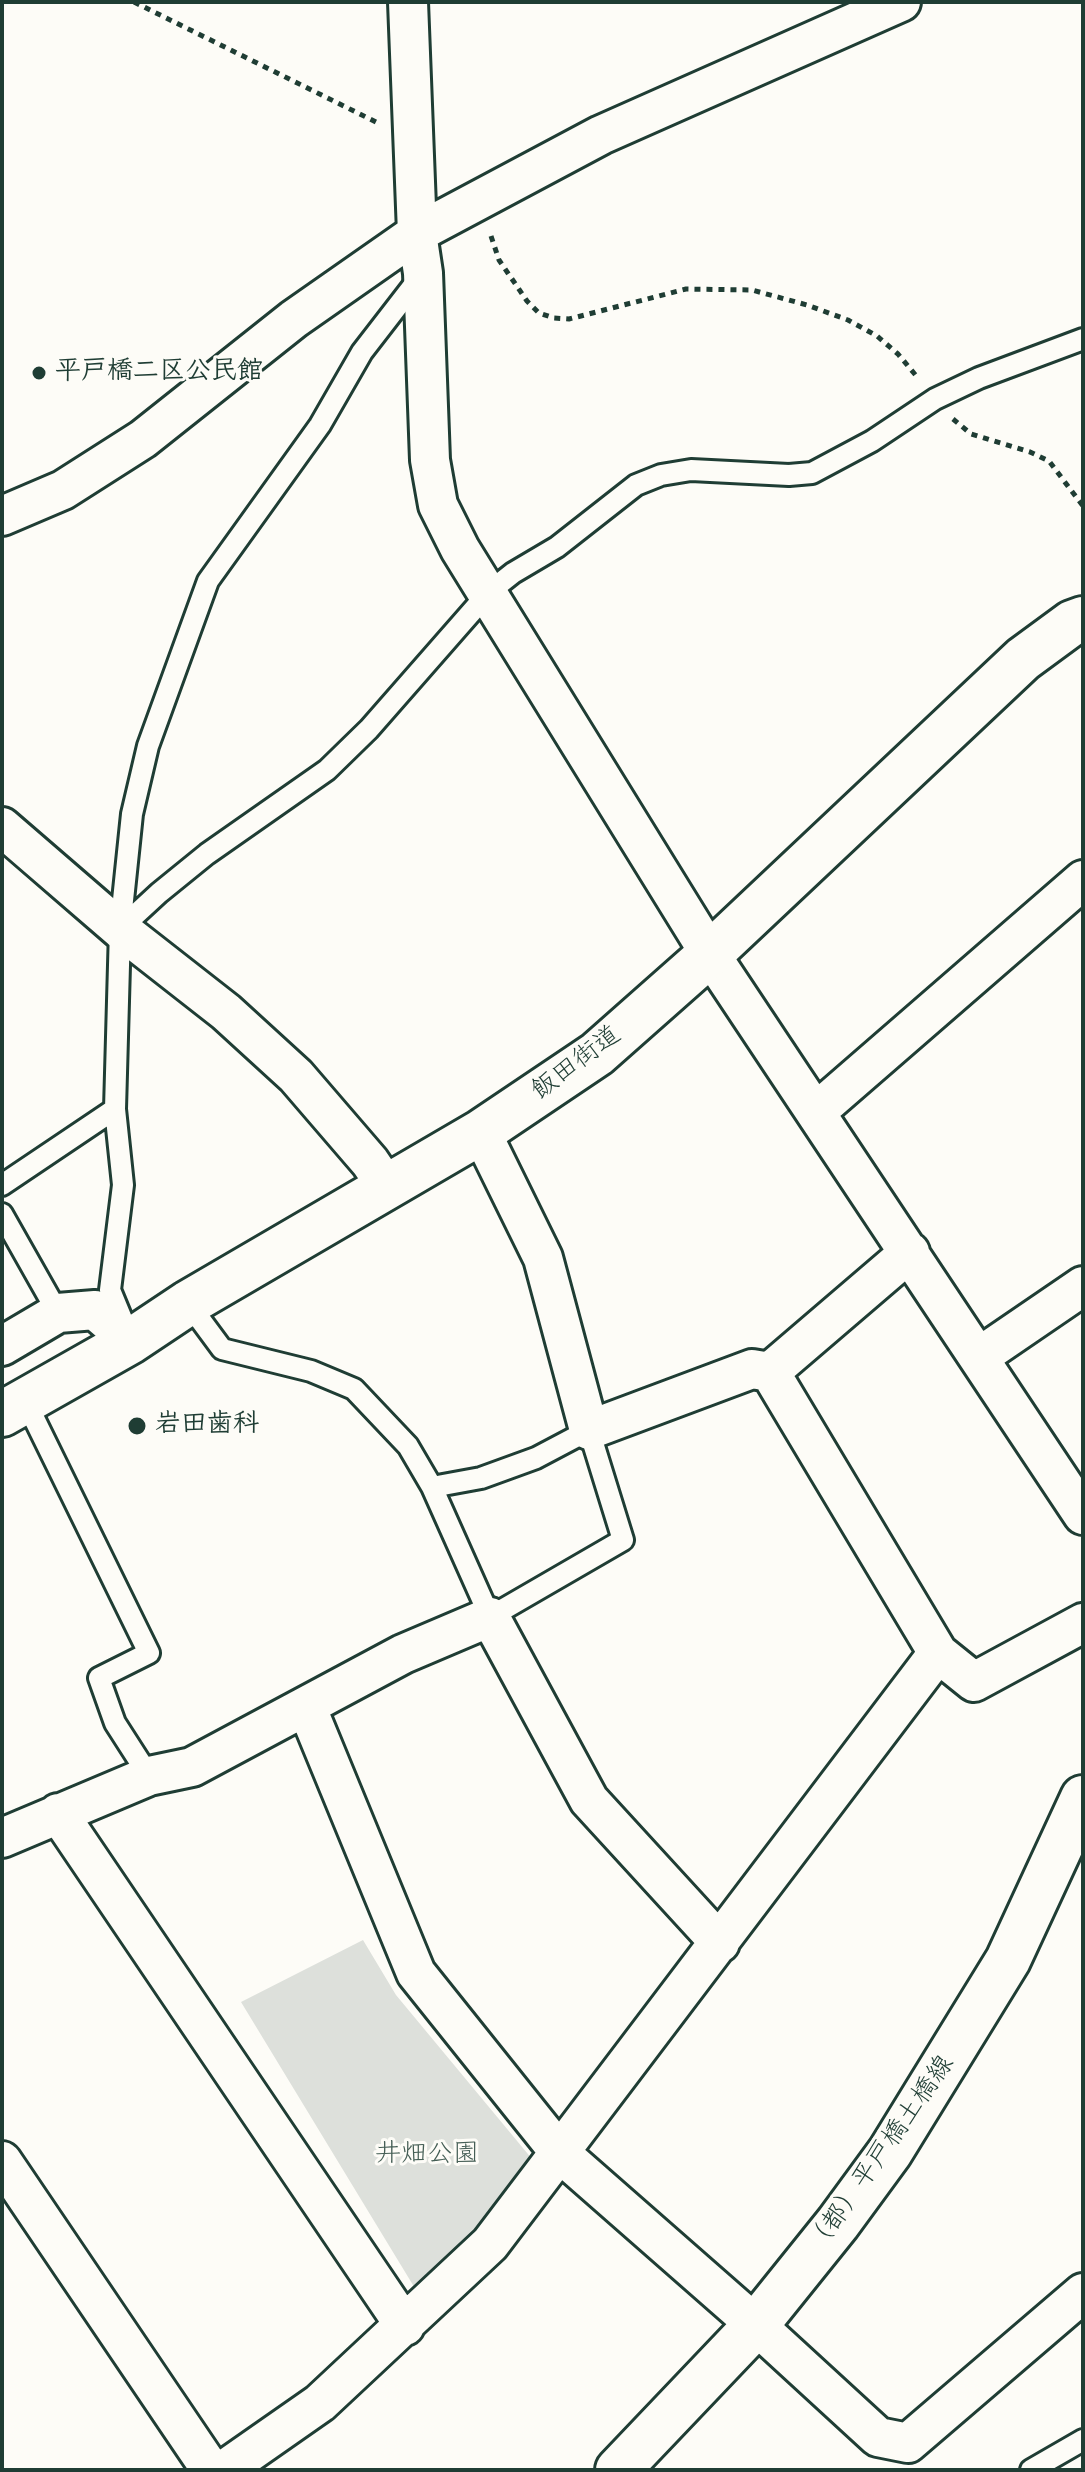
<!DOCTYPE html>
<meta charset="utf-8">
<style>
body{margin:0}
#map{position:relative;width:1085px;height:2472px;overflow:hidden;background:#fdfcf7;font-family:Mynerve,sans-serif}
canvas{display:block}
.frame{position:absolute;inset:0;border:4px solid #1f3d34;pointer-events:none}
</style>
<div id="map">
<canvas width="1085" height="2472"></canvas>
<div class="frame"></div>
</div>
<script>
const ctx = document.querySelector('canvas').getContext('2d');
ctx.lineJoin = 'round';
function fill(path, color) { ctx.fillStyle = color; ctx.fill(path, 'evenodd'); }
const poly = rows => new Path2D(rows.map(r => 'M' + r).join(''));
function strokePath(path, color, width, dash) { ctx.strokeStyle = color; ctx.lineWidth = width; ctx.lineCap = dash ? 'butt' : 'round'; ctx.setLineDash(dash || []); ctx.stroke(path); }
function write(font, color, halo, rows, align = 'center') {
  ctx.font = font + ' Mynerve,"Klee One",sans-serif'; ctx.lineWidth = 6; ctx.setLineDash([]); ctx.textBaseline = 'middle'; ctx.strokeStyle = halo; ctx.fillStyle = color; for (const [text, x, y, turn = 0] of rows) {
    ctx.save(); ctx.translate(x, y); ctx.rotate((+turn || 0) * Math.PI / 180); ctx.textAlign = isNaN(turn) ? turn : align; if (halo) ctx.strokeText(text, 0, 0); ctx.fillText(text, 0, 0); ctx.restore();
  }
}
fill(poly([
 [363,1940,396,1995,542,2171,416,2290,241,2002]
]), '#dde0db');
const service = poly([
 [120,929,159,893,207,854,327,770,369,729,489,592,513,573,557,547,636,485,661,475,691,470,789,475,812,473,872,441,935,399,979,378,1083,339],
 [2,1185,115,1109],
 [2,1214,58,1313],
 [188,1303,222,1349,311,1371,354,1389,408,1446,432,1487,490,1617,623,1540,589,1430,536,1458,481,1478,432,1487],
 [124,1324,110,1290,123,1185,115,1109,120,929,132,814,148,746,208,581,320,425,362,352,420,277],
 [25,1400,149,1653,99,1678,115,1723,149,1776],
 [1031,2470,1083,2440]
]);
const minor = poly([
 [408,2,417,233,423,273,430,460,438,505,460,549,710,954,1083,1515],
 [2,516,63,490,143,439,294,319,417,233,601,135,901,2],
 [2,827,120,929,226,1012,296,1076,370,1162,387,1187],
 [816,1112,1083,880],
 [481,1132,543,1258,589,1430,752,1369,770,1372,938,1653,974,1682,1083,1623],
 [2,1346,58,1313,95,1310,131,1341],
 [979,1357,1083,1286],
 [770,1372,910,1252],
 [307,1708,416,1973,560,2153,756,2325,878,2437,908,2443,1083,2293],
 [58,1813,405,2326],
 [2,1838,149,1776,192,1767,403,1654,490,1617,589,1800,720,1943],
 [2,2161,211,2470],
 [224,2470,320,2403,490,2244,938,1653]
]);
const tertiary = poly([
 [618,2470,756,2325,838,2223,890,2152,1008,1960,1083,1798]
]);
const trunk = poly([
 [2,1414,131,1341,188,1303,481,1132,597,1054,710,954,1023,659,1072,623,1083,619]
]);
strokePath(service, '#1f3d34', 26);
strokePath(minor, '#1f3d34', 44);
strokePath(tertiary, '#1f3d34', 50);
strokePath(trunk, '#1f3d34', 50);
strokePath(poly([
 [134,2,376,122],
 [491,236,499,260,527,301,539,313,554,318,569,319,686,289,752,290,807,305,848,320,877,336,898,354,918,378],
 [953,419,971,434,1030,452,1049,461,1083,506]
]), '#1f3d34', 5, [6, 6]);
strokePath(service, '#fdfcf7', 20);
strokePath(minor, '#fdfcf7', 38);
strokePath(tertiary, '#fdfcf7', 44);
strokePath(trunk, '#fdfcf7', 44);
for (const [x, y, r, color] of [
 [39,373,8,"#1f3d34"],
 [137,1426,10,"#1f3d34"]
]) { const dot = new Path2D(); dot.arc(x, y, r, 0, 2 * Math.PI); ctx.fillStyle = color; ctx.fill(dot); strokePath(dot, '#fdfcf7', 3); }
write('bold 26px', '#1f3d34', '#fdfcf7', [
 ["平戸橋二区公民館",55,373],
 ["岩田歯科",155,1426]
], 'left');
write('26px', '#1f3d34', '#fdfcf7', [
 ["飯田街道",577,1064,-37],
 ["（都）平戸橋土橋線",882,2155,-55]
]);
write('26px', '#455e55', '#fdfcf7', [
 ["井畑公園",427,2156]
]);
</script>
